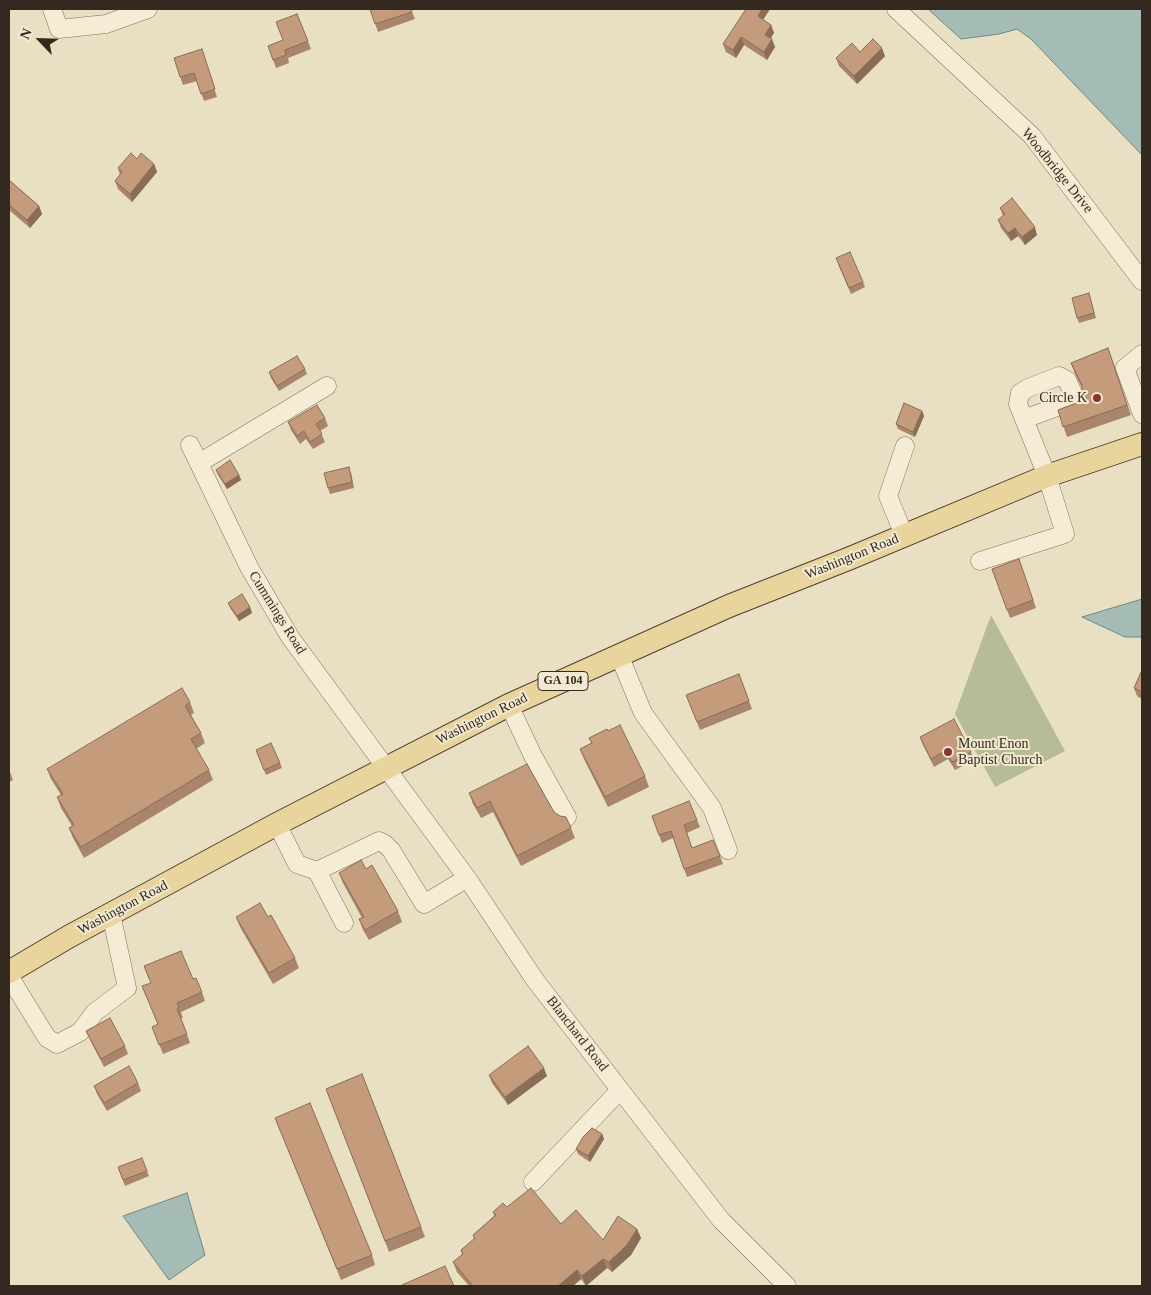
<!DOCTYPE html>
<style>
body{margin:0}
#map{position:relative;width:1151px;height:1295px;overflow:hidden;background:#e9dfc3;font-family:Georgia,serif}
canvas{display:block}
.frame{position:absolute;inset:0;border:10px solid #33291e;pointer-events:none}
.north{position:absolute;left:15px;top:15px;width:50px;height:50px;-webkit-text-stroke:4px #f1e9d2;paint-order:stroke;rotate:294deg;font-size:14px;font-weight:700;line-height:20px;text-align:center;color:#33291e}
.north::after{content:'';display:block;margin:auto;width:18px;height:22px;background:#33291e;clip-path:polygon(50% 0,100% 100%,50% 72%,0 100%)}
</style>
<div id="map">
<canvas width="1151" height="1295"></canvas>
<div class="frame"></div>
<div class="north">N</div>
</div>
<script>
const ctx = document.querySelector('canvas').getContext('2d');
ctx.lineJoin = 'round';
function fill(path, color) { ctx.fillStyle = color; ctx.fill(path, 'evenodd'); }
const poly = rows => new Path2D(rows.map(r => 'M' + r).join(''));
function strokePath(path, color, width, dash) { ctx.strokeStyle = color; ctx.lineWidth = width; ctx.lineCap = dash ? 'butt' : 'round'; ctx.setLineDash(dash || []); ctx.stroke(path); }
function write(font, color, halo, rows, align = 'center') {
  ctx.font = font + ' Georgia,serif'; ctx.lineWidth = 4; ctx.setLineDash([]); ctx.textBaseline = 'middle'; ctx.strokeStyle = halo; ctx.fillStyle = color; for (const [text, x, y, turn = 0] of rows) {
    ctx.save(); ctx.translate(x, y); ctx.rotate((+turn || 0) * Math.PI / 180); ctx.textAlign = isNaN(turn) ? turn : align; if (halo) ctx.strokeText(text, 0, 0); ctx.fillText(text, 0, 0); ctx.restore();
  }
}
fill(poly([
 [991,615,1065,751,995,787,955,714]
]), '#b6bc97');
const water = poly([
 [928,9,1142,9,1142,155,1031,39,1017,29,999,34,961,39,928,9],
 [1142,599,1142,637,1125,637,1082,617,1142,599],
 [187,1193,205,1255,169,1280,123,1216,187,1193]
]);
fill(water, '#a5bcb6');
strokePath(water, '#6d8983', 1);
const minor = poly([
 [52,9,59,29,106,24,148,9],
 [896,9,1032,136,1142,281],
 [1142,354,1125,368,1142,414],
 [190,445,249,567,290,637,467,878,535,980,721,1220,787,1286],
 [199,463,327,386],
 [904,535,888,496,905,446],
 [980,561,1065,534,1047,476,1024,419,1018,404,1020,393,1028,388,1059,376,1067,380,1076,400,1024,419],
 [619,655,643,713,712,808,728,850],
 [509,705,533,756,567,817],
 [277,824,297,864,317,871,379,841,385,844,391,850,424,904,467,878],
 [317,871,344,923],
 [9,976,47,1038,57,1044,80,1032,95,1012,127,988,111,914],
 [533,1182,620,1090]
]);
const major = poly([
 [9,972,70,936,277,824,509,705,729,606,848,559,1047,476,1142,444]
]);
strokePath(minor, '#82715b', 19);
strokePath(major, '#503f2f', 24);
strokePath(minor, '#f5ecd5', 18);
strokePath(major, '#e9d49e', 22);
fill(poly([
 [370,9,411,9,415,19,378,32],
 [746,9,770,9,763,20,771,25,774,33,770,38,775,47,767,60,744,45,736,58,726,52,723,44],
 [297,14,311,49,288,58,289,63,276,68,268,46,283,40],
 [860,52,885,56,857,84,839,66,836,58],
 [204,57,217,97,204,101,197,81,183,85,174,58],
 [137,159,154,164,157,172,132,202,118,189,115,181,120,175,118,168],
 [9,180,39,206,42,214,30,228,9,210],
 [1000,208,1037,235,1025,245,1018,236,1011,241,1001,228,998,220,1003,216],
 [838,264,863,282,865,287,851,294],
 [1089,293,1096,318,1079,323,1077,318],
 [1108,348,1131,415,1067,437,1058,410,1084,400,1082,393,1082,388,1075,374,1071,363],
 [305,369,307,374,279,391,271,378,269,372],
 [922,411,924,416,915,437,898,429,896,424],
 [325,418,328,426,320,431,325,442,313,449,306,439,300,444,291,430,288,422],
 [216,470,239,475,241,480,227,489,218,475],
 [351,472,354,488,330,494,328,488],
 [1019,559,1036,608,1010,618,992,569],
 [228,603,250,607,252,613,239,621,230,608],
 [1142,670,1142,699,1137,696,1134,688],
 [739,674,752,709,700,730,686,695],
 [190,702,194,713,191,715,201,733,205,743,196,749,209,770,213,780,84,858,73,838,69,828,72,826,61,808,57,797,61,795,51,779,47,769],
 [608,731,645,776,649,787,608,807,584,759,580,749,591,743,589,738],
 [920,737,971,752,974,760,955,770,948,759,934,767,923,745],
 [256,750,280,763,282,768,266,775],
 [9,769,13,780,9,782],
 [469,793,554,812,571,828,575,838,521,866,493,812,481,818,473,804],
 [652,816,697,820,700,827,687,833,692,848,720,856,723,864,687,877,673,838,662,843],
 [366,869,398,911,402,922,369,940,363,930,359,919,362,918,343,883,339,873],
 [236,917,268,917,295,958,299,968,273,984,240,927],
 [144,966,193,979,202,992,205,1001,181,1012,183,1018,181,1018,190,1043,163,1054,152,1027,158,1025,142,986,151,983],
 [86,1031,125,1046,128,1054,104,1067,89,1038],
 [362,1074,425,1237,389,1252,326,1089],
 [489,1075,547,1076,508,1105,492,1083],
 [138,1083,141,1091,107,1111,97,1094,94,1086],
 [275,1118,372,1255,375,1265,341,1280],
 [602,1134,604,1139,590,1162,578,1154,576,1149],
 [142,1158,149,1176,125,1186,118,1167],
 [507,1207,561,1224,603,1240,637,1229,641,1238,631,1255,612,1272,607,1268,586,1286,581,1279,573,1286,469,1286,457,1272,453,1262,462,1255,461,1250,474,1239,473,1235,494,1216,493,1212]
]), '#a9866b');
fill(poly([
 [762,9,770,9,760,24,758,16],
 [771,25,774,33,768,43,765,35],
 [741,37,744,45,736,58,733,50],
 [772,39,775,47,767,60,764,52],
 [882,48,885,56,857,84,854,76],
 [154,164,157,172,132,202,130,194],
 [39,206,42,214,30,228,27,220],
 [1035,227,1037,235,1025,245,1022,237],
 [1015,228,1018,236,1011,241,1008,233],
 [922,411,924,416,915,437,913,432],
 [239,475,241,480,227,489,225,484],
 [250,607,252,613,239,621,237,616],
 [544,1068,547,1076,508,1105,505,1097],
 [602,1134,604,1139,590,1162,588,1156],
 [637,1229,641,1238,631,1255,612,1272,609,1262],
 [603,1259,607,1268,586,1286,582,1276],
 [577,1270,581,1279,573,1286,558,1286]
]), '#896d57');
const building = poly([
 [370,9,411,9,412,12,375,24,370,9],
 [746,9,762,9,758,16,771,25,765,35,772,39,764,52,741,37,733,50,723,44,746,9],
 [297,14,308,41,285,50,286,55,273,60,268,46,283,40,276,22,297,14],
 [873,39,882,48,854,76,836,58,852,43,860,52,873,39],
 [202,49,215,89,201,94,194,73,180,77,174,58,202,49],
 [131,153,137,159,141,153,154,164,130,194,115,181,122,172,118,168,131,153],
 [9,180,39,206,27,220,9,205,9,180],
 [1012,198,1035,227,1022,237,1015,228,1008,233,998,220,1005,214,1000,208,1012,198],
 [850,252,863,282,849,288,836,258,850,252],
 [1089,293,1094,313,1077,318,1072,298,1089,293],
 [1108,348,1127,405,1063,427,1058,410,1087,399,1082,393,1082,385,1071,363,1108,348],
 [297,356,305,369,277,386,269,372,297,356],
 [904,403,922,411,913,432,896,424,904,403],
 [317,405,325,418,316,424,322,434,310,442,304,431,297,436,288,422,317,405],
 [230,460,239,475,225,484,216,470,230,460],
 [349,467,352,482,328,488,324,473,349,467],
 [1019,559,1033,600,1007,610,992,569,1019,559],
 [242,594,250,607,237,616,228,603,242,594],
 [1142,670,1142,692,1134,688,1142,670],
 [739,674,749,701,697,722,686,695,739,674],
 [182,688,190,702,185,706,201,733,191,739,209,770,81,847,69,828,74,825,57,797,63,794,47,769,182,688],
 [954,719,971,752,952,762,945,751,931,759,920,737,954,719],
 [620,725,645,776,605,797,580,749,592,743,589,738,607,729,608,731,620,725],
 [271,743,280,763,264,770,256,750,271,743],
 [527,764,554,812,560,816,566,817,571,828,517,856,490,801,477,808,469,793,527,764],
 [689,801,697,820,684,825,692,848,713,840,720,856,684,869,671,831,659,835,652,816,689,801],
 [361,860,366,869,372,865,398,911,365,930,359,919,364,917,339,873,361,860],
 [260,903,268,917,271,915,295,958,269,973,236,917,260,903],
 [181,951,193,979,196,978,202,992,177,1003,179,1008,177,1009,187,1034,159,1045,152,1027,158,1024,142,986,151,983,144,966,181,951],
 [110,1018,125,1046,101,1059,86,1031,110,1018],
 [528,1046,544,1068,505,1097,489,1075,528,1046],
 [129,1066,138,1083,104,1103,94,1086,129,1066],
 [362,1074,421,1227,385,1241,326,1089,362,1074],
 [310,1103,372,1255,337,1269,275,1118,310,1103],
 [592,1128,602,1134,588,1156,576,1149,583,1137,592,1128],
 [142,1158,147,1171,123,1180,118,1167,142,1158],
 [531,1188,561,1224,576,1210,603,1240,618,1216,637,1229,627,1245,609,1262,603,1259,582,1276,577,1270,558,1286,473,1286,453,1262,463,1254,461,1250,475,1238,473,1235,496,1215,493,1212,503,1203,507,1207,531,1188],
 [445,1266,454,1286,403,1286,402,1285,445,1266]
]);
fill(building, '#c49c7c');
strokePath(building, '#896d57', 1);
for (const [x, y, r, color] of [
 [1097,398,5,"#8b3331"],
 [948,752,5,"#8b3331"]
]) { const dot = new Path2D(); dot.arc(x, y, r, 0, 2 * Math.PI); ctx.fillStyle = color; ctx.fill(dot); strokePath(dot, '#f1e9d2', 2); }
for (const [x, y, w] of [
 [563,681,50]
]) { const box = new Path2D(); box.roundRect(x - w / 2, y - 9.5, w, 19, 4); ctx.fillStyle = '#f1e9d2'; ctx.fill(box); strokePath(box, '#33291e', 1); }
write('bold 12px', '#33291e', null, [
 ["GA 104",563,681]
]);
write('14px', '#33291e', '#f1e9d2', [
 ["Woodbridge Drive",1057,171,51],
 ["Washington Road",852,557,-22],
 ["Cummings Road",277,613,58],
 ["Washington Road",482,719,-26],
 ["Washington Road",123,908,-28],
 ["Blanchard Road",577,1034,52]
]);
write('14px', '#33291e', '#f1e9d2', [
 ["Circle K",1087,398],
 ["Mount Enon",958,744,"left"],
 ["Baptist Church",958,760,"left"]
], 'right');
</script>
